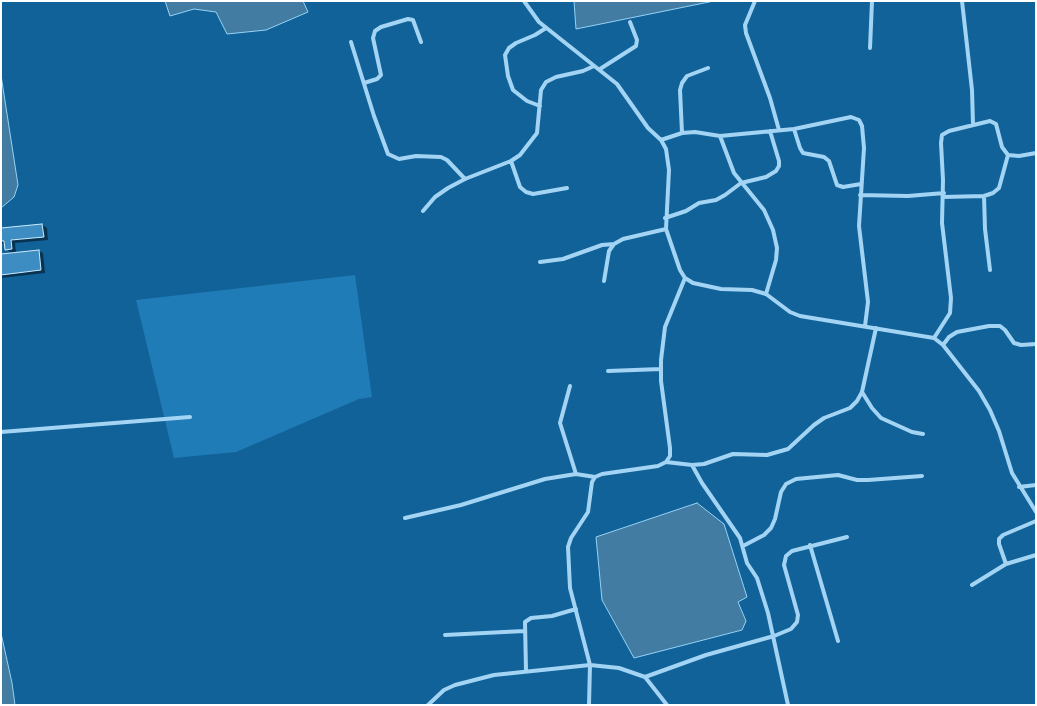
<!DOCTYPE html>
<style>
body{margin:0}
#map{position:relative;width:1037px;height:706px;overflow:hidden;background:#116299;font-family:"Public Sans",sans-serif}
canvas{display:block}
.frame{position:absolute;inset:0;border:2px solid #fff;pointer-events:none}
</style>
<div id="map">
<canvas width="1037" height="706"></canvas>
<div class="frame"></div>
</div>
<script>
const ctx = document.querySelector('canvas').getContext('2d');
ctx.lineJoin = 'round';
function fill(path, color) { ctx.fillStyle = color; ctx.fill(path, 'evenodd'); }
const poly = rows => new Path2D(rows.map(r => 'M' + r).join(''));
function strokePath(path, color, width, dash) { ctx.strokeStyle = color; ctx.lineWidth = width; ctx.lineCap = dash ? 'butt' : 'round'; ctx.setLineDash(dash || []); ctx.stroke(path); }
fill(poly([
 [355,275,372,397,359,399,236,452,174,458,136,300]
]), '#207cb6');
const water = poly([
 [165,1,303,1,308,12,266,30,227,34,216,12,194,9,170,16,165,1],
 [574,1,714,1,576,29,574,1],
 [1,75,18,185,14,197,1,208,1,75],
 [697,503,724,524,747,597,738,602,746,621,742,630,634,658,602,600,596,537,697,503],
 [1,633,12,683,15,705,1,705,1,633]
]);
fill(water, '#427ca2');
strokePath(water, '#95d2f7', 1);
fill(poly([
 [42,225,47,228,48,240,15,243,16,253,39,251,43,253,45,273,1,278,1,255,13,254,6,249,5,243,1,244,1,229]
]), '#0007');
const building = poly([
 [42,224,44,237,11,240,12,249,5,250,4,241,1,241,1,228,42,224],
 [39,250,41,270,1,275,1,254,39,250]
]);
fill(building, '#3e8dc2');
strokePath(building, '#cbeafe', 1);
strokePath(poly([
 [524,1,539,22,617,84,648,128,661,140,666,149,669,170,666,229,680,270,685,278,693,283,721,289,752,290,766,294,790,312,800,316,934,338,943,345,979,391,990,410,999,431,1012,473,1036,512],
 [755,1,745,25,746,33,770,98,779,130],
 [962,1,972,90,973,124],
 [351,42,374,116,388,154,399,159,416,156,441,157,447,160,465,179],
 [870,48,872,1],
 [600,69,636,46,637,40,630,22],
 [364,83,377,79,381,75,373,38,375,31,381,27,408,19,413,20,421,42],
 [540,106,527,101,513,90,508,76,505,55,509,48,516,43,535,35,546,28],
 [794,129,800,148,803,153,824,157,829,161,837,185,843,187,861,184],
 [682,133,680,90,682,83,687,76,708,68],
 [720,136,734,173,764,210,773,230,777,248,776,260,766,294],
 [661,140,682,133,695,132,720,136,794,129,851,117,859,120,862,126,864,148,859,226,868,302,865,326],
 [511,161,520,187,526,192,533,194,567,188],
 [860,195,908,196,944,193],
 [984,196,985,229,990,270],
 [943,197,984,196,993,193,999,188,1008,155],
 [423,211,435,197,448,188,465,179,511,161,520,155,537,133,541,90,546,82,556,77,583,71,594,66],
 [665,218,686,211,699,203,716,200,725,195,741,183,766,177,776,171,779,166,779,161,770,131],
 [540,262,563,259,602,245,614,244],
 [604,281,609,251,614,244,623,239,666,229],
 [934,338,950,313,951,298,942,223,943,180,941,143,942,135,949,131,990,121,996,124,1002,147,1008,155,1019,156,1036,153],
 [943,345,949,337,957,332,989,326,1000,326,1005,330,1014,343,1021,345,1036,344],
 [608,371,661,369],
 [570,386,560,423,576,474],
 [862,392,872,408,881,418,912,432,923,434],
 [1,432,190,417],
 [666,462,692,465,704,464,733,454,767,455,788,449,814,425,824,418,850,408,857,401,862,392,876,328],
 [692,465,702,483,740,538,747,563,757,578,768,613,788,705],
 [1019,487,1036,485],
 [405,518,461,505,545,479,576,474,595,477],
 [810,545,838,641],
 [743,546,764,535,771,528,775,519,781,492,786,484,796,479,838,475,857,480,868,480,922,476],
 [1006,564,999,544,999,539,1003,535,1036,521],
 [972,585,1006,564,1036,555],
 [445,635,524,631],
 [526,671,525,622,531,618,552,616,576,609],
 [645,677,706,655,774,636,791,629,797,622,798,615,784,565,786,556,792,551,847,537],
 [428,705,444,690,455,685,494,675,590,665,619,668,645,677,667,705],
 [589,705,590,665,570,588,568,547,571,538,588,512,592,482,595,477,602,474,658,466,666,462,670,456,670,448,661,381,661,360,665,327,685,278]
]), '#a3d4f4', 4);
</script>
